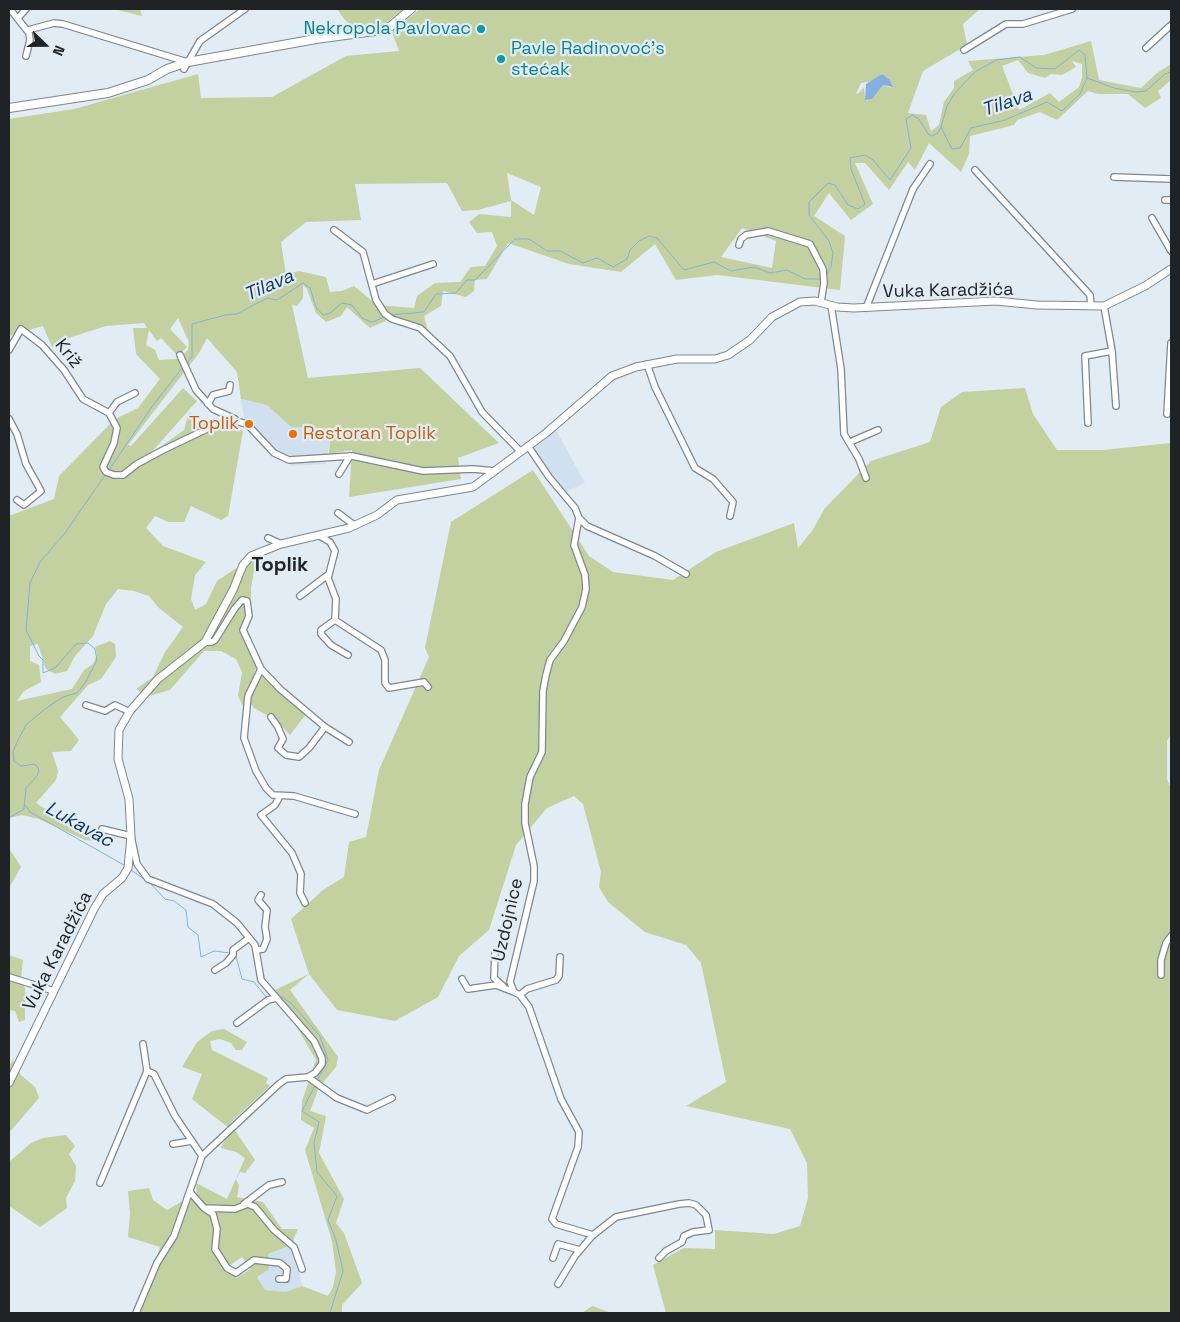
<!DOCTYPE html>
<meta charset="utf-8">
<style>
body{margin:0}
#map{position:relative;width:1180px;height:1322px;overflow:hidden;background:#e1ecf4;font-family:"Space Grotesk",sans-serif}
canvas{display:block}
.frame{position:absolute;inset:0;border:10px solid #202326;pointer-events:none}
.north{position:absolute;left:20px;top:20px;width:50px;height:50px;-webkit-text-stroke:4px #e1ecf4;paint-order:stroke;rotate:112deg;font-size:14px;font-weight:700;line-height:20px;text-align:center;color:#202326}
.north::after{content:'';display:block;margin:auto;width:18px;height:22px;background:#202326;clip-path:polygon(50% 0,100% 100%,50% 72%,0 100%)}
</style>
<div id="map">
<canvas width="1180" height="1322"></canvas>
<div class="frame"></div>
<div class="north">N</div>
</div>
<script>
const ctx = document.querySelector('canvas').getContext('2d');
ctx.lineJoin = 'round';
function fill(path, color) { ctx.fillStyle = color; ctx.fill(path, 'evenodd'); }
const poly = rows => new Path2D(rows.map(r => 'M' + r).join(''));
function strokePath(path, color, width, dash) { ctx.strokeStyle = color; ctx.lineWidth = width; ctx.lineCap = dash ? 'butt' : 'round'; ctx.setLineDash(dash || []); ctx.stroke(path); }
function write(font, color, halo, rows, align = 'center') {
  ctx.font = font + ' "Space Grotesk",sans-serif'; ctx.lineWidth = 4.5; ctx.setLineDash([]); ctx.textBaseline = 'middle'; ctx.strokeStyle = halo; ctx.fillStyle = color; for (const [text, x, y, turn = 0] of rows) {
    ctx.save(); ctx.translate(x, y); ctx.rotate((+turn || 0) * Math.PI / 180); ctx.textAlign = isNaN(turn) ? turn : align; if (halo) ctx.strokeText(text, 0, 0); ctx.fillText(text, 0, 0); ctx.restore();
  }
}
fill(poly([
 [241,399,267,405,291,427,340,429,330,439,326,464,291,466,267,449,246,429],
 [556,430,585,483,565,492,533,448],
 [293,1240,302,1286,286,1292,265,1290,257,1277,269,1268,268,1254,290,1245]
]), '#d0e0ee');
fill(poly([
 [114,9,140,9,142,16],
 [337,9,403,9,385,24,356,29,345,20],
 [420,9,980,9,963,24,967,45,923,71,908,113,926,115,931,131,939,125,944,102,954,88,954,81,973,70,968,61,1044,55,1091,41,1099,80,1141,88,1157,73,1171,64,1171,80,1158,91,1161,98,1145,108,1128,94,1098,94,1088,91,1057,120,1040,112,1017,120,1014,125,970,136,969,154,961,172,929,143,915,170,908,162,889,190,865,163,855,163,873,204,851,220,829,193,814,216,845,236,840,290,717,275,676,280,655,244,621,272,569,264,508,243,487,279,475,280,474,291,466,297,443,291,441,306,424,316,428,331,392,318,370,328,347,307,341,316,326,322,316,313,307,289,303,285,303,298,297,306,292,305,308,378,420,368,499,443,458,458,461,479,349,497,352,450,329,454,330,439,339,429,291,427,267,405,241,399,237,372,207,338,199,353,128,445,131,446,183,388,197,401,148,456,184,430,189,412,199,426,215,419,243,431,228,516,221,520,191,506,184,522,168,522,155,516,146,528,163,546,206,562,195,575,191,599,195,610,206,604,217,581,235,569,256,559,251,588,251,617,242,630,258,663,247,692,244,708,238,696,242,672,236,659,221,651,204,651,170,690,149,696,136,689,153,677,165,652,183,627,159,608,149,596,134,591,118,589,106,604,93,636,75,656,67,671,55,674,46,669,38,644,30,646,30,661,39,665,41,682,24,691,17,701,72,689,84,670,93,664,97,655,95,647,110,641,115,644,116,657,101,679,88,685,60,717,79,740,71,751,52,752,58,771,56,780,36,803,95,841,85,840,39,819,22,815,9,818,9,516,54,499,59,476,115,419,138,408,160,379,136,354,133,328,147,328,144,323,106,326,68,338,52,347,43,326,11,335,9,339,9,119,74,109,198,74,201,98,272,97,346,56,399,51,392,32],
 [1018,60,1028,73,1045,78,1051,74,1062,75,1076,67,1072,61,1082,64,1082,78,1079,87,1059,102,1050,93,1019,110,1002,66],
 [882,74,889,79,891,88,883,85,867,101,865,99,864,87,859,93,856,94,861,83,872,81],
 [507,173,541,187,534,215,511,200],
 [447,183,462,211,478,210,511,201,511,217,479,214,469,222,477,233,492,232,497,246,485,266,471,267,460,282,435,283,417,296,414,308,377,305,354,286,342,291,330,292,326,277,299,271,286,275,281,242,306,222,361,220,355,184],
 [742,228,776,241,772,268,721,257],
 [178,318,189,342,188,350,178,359,159,360,155,350,146,345,149,330,157,341,161,338,178,356,187,347,170,329],
 [1025,388,1033,414,1057,450,1103,450,1171,443,1171,734,1167,741,1167,779,1171,789,1171,1313,666,1313,653,1265,684,1248,715,1249,715,1230,774,1234,800,1226,808,1198,807,1163,790,1129,686,1106,726,1082,701,963,686,945,645,932,608,902,599,887,601,872,583,804,574,796,547,808,516,845,489,930,459,956,438,997,395,1021,337,1010,309,974,290,990,338,1057,336,1067,319,1087,310,1111,326,1116,319,1153,344,1199,336,1223,344,1233,362,1283,342,1305,342,1313,137,1313,160,1247,128,1237,130,1213,128,1191,149,1188,153,1200,167,1210,192,1196,197,1196,196,1183,227,1199,245,1158,236,1152,221,1148,230,1129,192,1099,202,1074,182,1067,197,1042,212,1031,224,1029,247,1042,242,1050,236,1050,231,1043,220,1039,210,1041,212,1050,268,1078,266,1083,270,1086,230,1123,255,1160,245,1173,240,1172,236,1179,239,1186,237,1197,263,1202,282,1229,298,1229,291,1245,268,1254,269,1269,257,1277,265,1290,286,1292,302,1286,328,1296,333,1287,336,1272,332,1241,305,1150,314,1128,301,1120,302,1101,316,1060,275,990,309,974,291,919,323,890,344,877,349,842,366,837,379,770,429,657,425,648,451,522,533,470,589,556,613,572,673,580,716,552,794,523,798,548,812,531,825,508,871,461,930,442,941,407,962,392],
 [242,1257,251,1269,237,1278,229,1266],
 [261,672,306,714,290,735,277,721,254,708,249,702],
 [9,848,21,867,9,888],
 [9,955,23,960,21,978,25,989,25,1020,19,1022,15,1011,9,1010],
 [13,1060,21,1075,35,1087,39,1098,9,1133,9,1066],
 [66,1135,75,1146,69,1154,76,1166,75,1181,66,1198,67,1208,40,1227,9,1206,9,1162,31,1143,43,1138],
 [592,1306,593,1306,611,1313,582,1313]
]), '#c3d09f');
fill(poly([
 [882,74,889,79,893,87,883,85,872,99,865,100,866,84]
]), '#87aee0');
strokePath(poly([
 [941,127,947,106,955,93,975,72,996,60,1020,57,1036,68,1055,69,1079,50,1085,55,1087,78],
 [826,275,831,267,833,253,829,241,809,215,809,202,828,183,835,185,848,205,858,209,865,204,851,169,850,158,865,155,873,160,890,180,911,148,906,119,912,115,919,119,928,134,932,136,938,133,941,127,952,149,960,148,971,128,1005,120,1047,102,1062,111,1080,94,1087,78,1114,88,1136,92,1146,91,1165,74,1171,72],
 [391,315,424,312,436,294,456,293,467,280,475,280,515,239,529,239,547,251,560,251,583,263,597,258,613,267,627,259,630,250,639,241,649,236,657,238,684,270,714,262,731,271,754,267,770,273,787,270,805,279,821,279],
 [187,363,192,357,192,324,225,315,237,314,267,298,277,300,303,283,310,288,316,307,323,315,330,313,342,303,352,305,362,318,372,322,385,317],
 [109,470,151,408,182,368],
 [25,805,30,812,124,865],
 [9,818,24,809,26,788,37,776,39,770,35,764,21,766,14,761,13,752,17,742,26,725,45,709,63,697,77,693,85,683,97,660,95,649,88,643,76,644,55,668,43,673,43,660,39,656,26,630,30,583,40,562,65,533,105,475],
 [131,870,144,879],
 [148,881,165,899,174,901,186,910,188,927,198,935,201,957,214,951,230,953],
 [236,956,242,979,254,982,267,998],
 [278,995,290,1002,320,1036,328,1060,317,1081],
 [316,1084,302,1111,319,1122,314,1143,317,1172,337,1196,328,1220,336,1240,343,1271,330,1313]
]), '#87aee0', 1);
const minor = poly([
 [10,9,29,33,30,40,26,56],
 [18,18,26,9],
 [28,30,54,23,63,24,187,62],
 [1146,48,1171,25],
 [964,50,1006,24,1023,24,1072,9],
 [184,69,200,41,245,9],
 [975,170,1090,295,1091,306],
 [1114,177,1171,179],
 [1165,200,1171,200],
 [1152,218,1171,251],
 [334,230,363,252,376,300,385,314,392,319,420,328,450,356,482,412,520,451],
 [739,245,741,239,746,235,768,231,810,244,823,269,824,283,821,302],
 [372,284,433,264],
 [831,305,841,369,844,434,859,459,866,478],
 [1104,306,1112,351,1116,406],
 [866,308,913,189,930,164],
 [9,350,21,329,42,345,64,370,83,399,109,413,117,428,114,443,103,467,106,472,114,475,123,475,137,464,163,450,207,429,231,420,247,424,274,453,289,460,352,456,423,471,473,469,495,471],
 [180,355,196,390,213,409,235,419],
 [647,364,655,387,695,468,713,479,733,502,730,516],
 [208,404,213,395,229,391,230,385],
 [109,413,117,402,135,393],
 [1167,414,1171,343],
 [9,419,17,434,26,464,41,491,24,505,17,500],
 [1088,423,1085,356,1112,351],
 [850,442,878,430],
 [528,446,549,477,575,508,579,518,574,545,585,575,586,589,582,607,564,641,550,660,546,675,543,691,542,752,530,777,525,804,525,823,534,866,534,881,510,982,514,992,520,995,529,1007,561,1099,579,1132,578,1147,552,1219,556,1224,593,1235],
 [339,474,350,456],
 [338,513,354,525],
 [579,518,587,526,655,556,686,574],
 [320,536,330,542,335,551,328,578,336,599,335,620,381,650,385,660,385,683,389,688,424,682,428,687],
 [268,538,281,544],
 [300,596,329,574],
 [335,620,321,630,321,634,331,645,348,655],
 [205,642,212,642,215,640,235,608,242,600,247,601,249,616,243,630,261,669,280,689,325,727,349,742],
 [261,669,248,696,244,738,256,771,266,788,273,795,294,796,355,814],
 [86,705,105,711,115,705,130,712],
 [271,717,278,727,283,739,278,748,286,755,299,757,309,748,325,727],
 [280,796,275,805,261,815,292,853,301,874,300,893,305,903],
 [102,829,131,836,137,864,148,879,213,904,237,923,255,945,261,980,314,1041,322,1058,322,1064,315,1073,308,1077,286,1079,279,1084,202,1156,174,1236,157,1263,136,1313],
 [257,950,263,949,267,939,265,927,267,910,258,900,261,895],
 [495,952,494,978,503,986],
 [215,970,226,963,233,955,233,950,249,938],
 [1161,975,1161,960,1166,943,1171,936],
 [9,977,54,991],
 [462,979,468,989,496,985,514,992],
 [520,995,527,989,556,980,559,976,560,957],
 [237,1023,268,1000,276,998],
 [143,1044,147,1071],
 [308,1077,337,1098,367,1110,392,1098],
 [173,1144,192,1141],
 [100,1183,147,1071,154,1074,175,1116,202,1156],
 [190,1192,204,1208,235,1209,248,1204,255,1207,274,1230,294,1247,302,1269],
 [244,1204,269,1185,282,1182],
 [204,1208,213,1214,217,1229,215,1249,227,1268,236,1273,254,1260,280,1263,287,1269,286,1279,279,1279],
 [553,1258,558,1244,580,1250],
 [558,1284,575,1256,593,1235,616,1217,679,1204,689,1203,696,1205,706,1215,709,1230,693,1232,684,1236,682,1242,666,1251,659,1258]
]);
const tertiary = poly([
 [9,1083,94,909,103,894,122,878,128,868,131,836,129,799,118,759,119,730,130,711,158,679,205,642,233,590,243,565,251,556,281,544,349,528,377,515,397,500,473,487,546,433,612,376,636,367,677,359,715,359,728,355,750,340,772,317,800,302,815,301,837,307,854,308,996,301,1037,305,1104,306,1145,286,1171,269]
]);
const secondary = poly([
 [9,108,108,93,148,80,167,69,188,62,316,39,382,30,391,26,411,9]
]);
strokePath(minor, '#7e878f', 8);
strokePath(tertiary, '#7e878f', 9);
strokePath(secondary, '#7e878f', 10);
strokePath(minor, '#fff', 5.5);
strokePath(tertiary, '#fff', 7);
strokePath(secondary, '#fff', 8);
for (const [x, y, r, color] of [
 [481,29,5,"#0f9aa8"],
 [501,59,5,"#0f9aa8"],
 [249,424,5,"#e8710a"],
 [293,434,5,"#e8710a"]
]) { const dot = new Path2D(); dot.arc(x, y, r, 0, 2 * Math.PI); ctx.fillStyle = color; ctx.fill(dot); strokePath(dot, '#e1ecf4', 2); }
write('18px', '#0d838f', '#e1ecf4', [
 ["Nekropola Pavlovac",471,29],
 ["Pavle Radinovoć's",511,49,"left"],
 ["stećak",511,70,"left"]
], 'right');
write('18px', '#202326', '#e1ecf4', [
 ["Vuka Karadžića",948,291,-1],
 ["Križ",68,354,52],
 ["Uzdojnice",508,920,-77],
 ["Vuka Karadžića",58,951,-63]
]);
write('18px', '#c56008', '#e1ecf4', [
 ["Toplik",239,424],
 ["Restoran Toplik",303,434,"left"]
], 'right');
write('italic 19px', '#0d3563', '#e1ecf4', [
 ["Tilava",1007,103,-19],
 ["Tilava",269,286,-24],
 ["Lukavac",79,825,29]
]);
write('bold 20px', '#202326', '#e1ecf4', [
 ["Toplik",280,566]
]);
</script>
